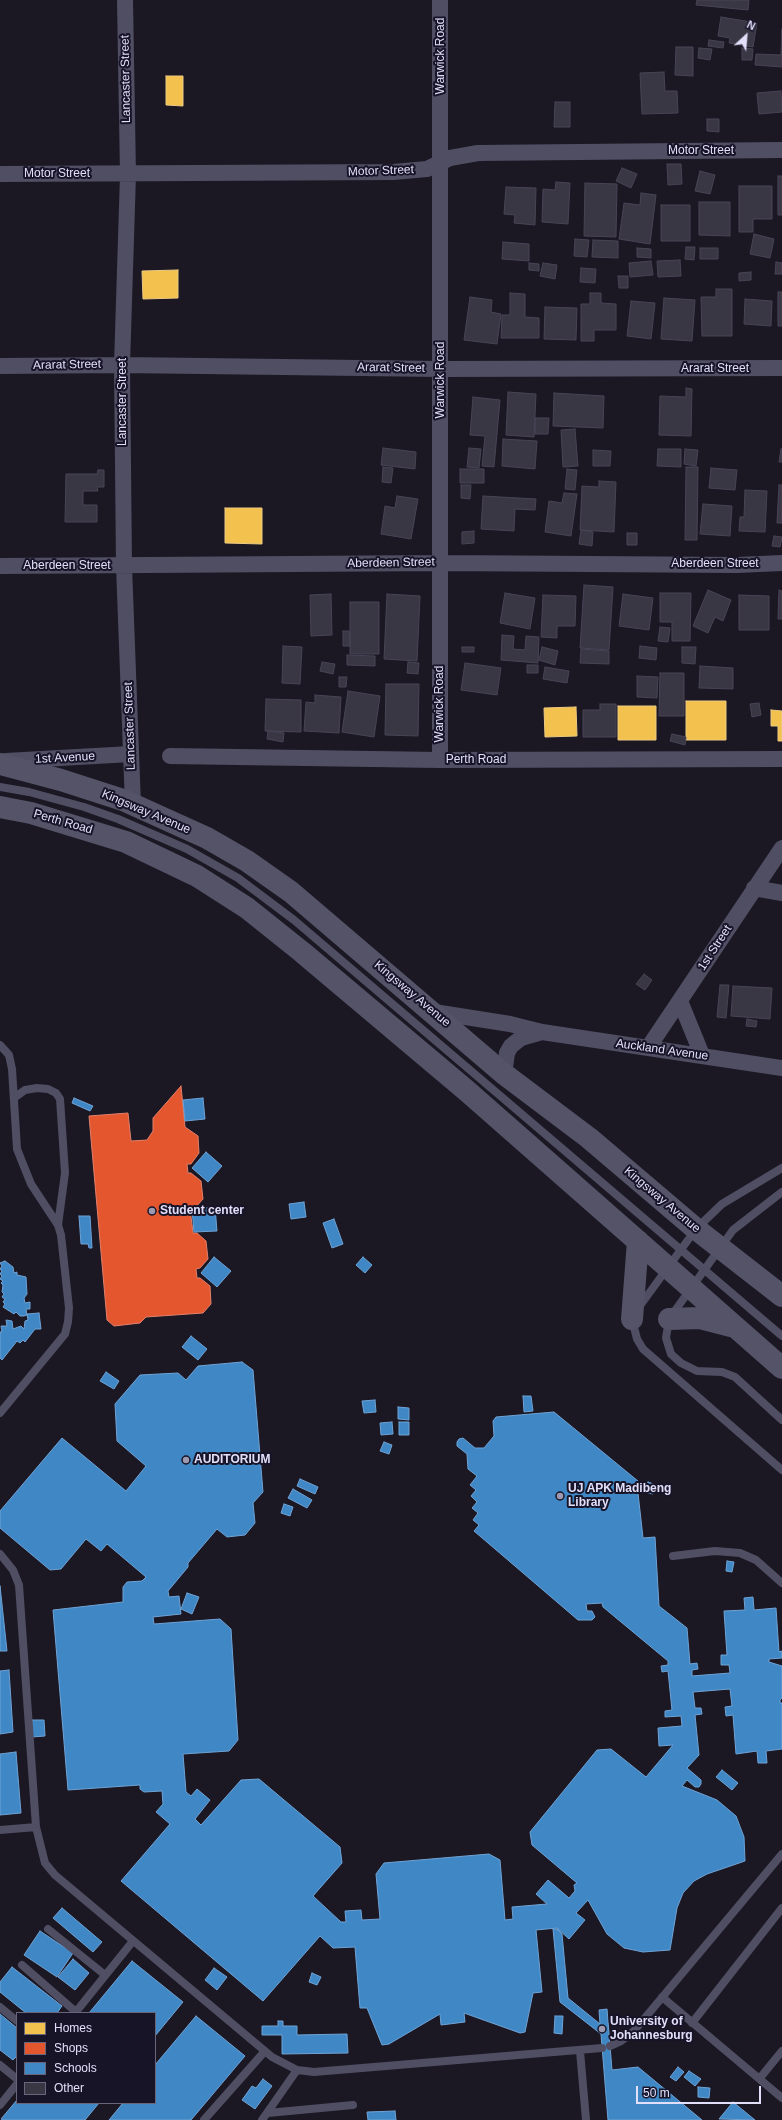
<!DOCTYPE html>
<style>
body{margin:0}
#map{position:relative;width:782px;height:2120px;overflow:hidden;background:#1b1824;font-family:Arial,sans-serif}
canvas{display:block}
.legend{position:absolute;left:16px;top:2012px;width:140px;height:92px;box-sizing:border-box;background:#181428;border:1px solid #69657c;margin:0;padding:5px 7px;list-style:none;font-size:12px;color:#e2dffb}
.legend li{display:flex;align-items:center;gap:8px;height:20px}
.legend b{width:20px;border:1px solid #69657c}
.north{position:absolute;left:726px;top:16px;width:40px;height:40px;-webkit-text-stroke:3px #181428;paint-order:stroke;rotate:26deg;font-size:11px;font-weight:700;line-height:16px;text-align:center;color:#e2dffb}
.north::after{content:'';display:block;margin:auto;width:14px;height:18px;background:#e2dffb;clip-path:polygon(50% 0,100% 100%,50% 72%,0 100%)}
.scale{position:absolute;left:636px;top:2086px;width:125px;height:18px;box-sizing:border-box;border:2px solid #e2dffb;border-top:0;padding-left:5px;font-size:12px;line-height:14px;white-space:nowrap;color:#e2dffb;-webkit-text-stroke:3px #181428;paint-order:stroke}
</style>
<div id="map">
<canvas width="782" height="2120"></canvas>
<ul class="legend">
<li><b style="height:11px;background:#f2c14e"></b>Homes</li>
<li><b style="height:11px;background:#e4572e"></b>Shops</li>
<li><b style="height:11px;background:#3f88c5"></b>Schools</li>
<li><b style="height:11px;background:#3a3745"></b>Other</li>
</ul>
<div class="north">N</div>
<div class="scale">50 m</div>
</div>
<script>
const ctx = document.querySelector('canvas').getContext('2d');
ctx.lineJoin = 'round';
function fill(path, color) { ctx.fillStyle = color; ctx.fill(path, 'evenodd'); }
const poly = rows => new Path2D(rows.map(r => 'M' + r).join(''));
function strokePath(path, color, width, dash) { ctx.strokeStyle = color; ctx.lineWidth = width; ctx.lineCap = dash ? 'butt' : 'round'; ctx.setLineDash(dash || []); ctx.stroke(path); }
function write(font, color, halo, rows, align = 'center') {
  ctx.font = font + ' Arial,sans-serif'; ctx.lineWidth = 4; ctx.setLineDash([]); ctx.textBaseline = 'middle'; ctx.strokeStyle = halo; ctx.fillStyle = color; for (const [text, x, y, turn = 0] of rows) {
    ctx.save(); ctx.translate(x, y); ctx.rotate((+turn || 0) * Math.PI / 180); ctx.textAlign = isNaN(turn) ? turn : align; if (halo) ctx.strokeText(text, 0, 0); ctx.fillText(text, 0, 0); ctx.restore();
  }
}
const homes = poly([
 [166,76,183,76,183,106,166,105,166,76],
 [178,270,178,298,143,299,142,271,178,270],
 [225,508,262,508,262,544,225,543,225,508],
 [686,701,726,701,726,740,686,740,686,701],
 [618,706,656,706,656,740,618,740,618,706],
 [576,707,577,736,545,737,544,708,576,707],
 [771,710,782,711,782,741,778,741,778,726,771,726,771,710]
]);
fill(homes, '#f2c14e');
strokePath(homes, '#edca82', 1);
const shops = poly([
 [181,1086,185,1127,198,1136,199,1153,191,1164,187,1164,188,1173,191,1173,201,1181,203,1199,195,1208,190,1208,193,1233,197,1233,206,1241,208,1259,200,1268,196,1269,197,1278,200,1278,210,1286,211,1304,203,1313,146,1317,140,1323,114,1326,107,1320,89,1116,128,1113,131,1141,147,1140,153,1131,153,1118,181,1086]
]);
fill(shops, '#e4572e');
strokePath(shops, '#e3806c', 1);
const schools = poly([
 [74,1098,93,1106,90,1111,72,1103,74,1098],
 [203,1098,205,1119,185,1121,183,1100,203,1098],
 [206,1152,222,1166,208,1182,192,1168,206,1152],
 [304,1202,306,1217,291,1219,289,1204,304,1202],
 [215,1207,217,1231,194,1232,192,1209,215,1207],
 [79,1216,90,1216,92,1248,89,1248,88,1244,81,1244,79,1216],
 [334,1219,343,1244,332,1248,323,1223,334,1219],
 [214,1257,231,1271,217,1287,201,1273,214,1257],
 [363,1257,372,1265,365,1273,356,1265,363,1257],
 [5,1261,13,1267,14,1273,17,1272,17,1275,26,1277,27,1294,24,1298,25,1303,30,1302,30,1309,26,1309,27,1315,24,1316,20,1316,16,1312,14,1314,3,1307,5,1304,3,1302,5,1299,2,1297,4,1294,2,1292,3,1285,1,1283,3,1281,0,1279,2,1276,0,1274,2,1271,0,1269,2,1266,0,1263,5,1261],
 [39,1313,41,1329,35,1329,25,1342,23,1340,20,1343,17,1341,2,1360,0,1358,0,1332,2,1332,1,1326,7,1326,6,1320,12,1321,13,1329,21,1326,24,1329,25,1321,28,1320,27,1314,39,1313],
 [191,1336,207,1349,198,1360,182,1347,191,1336],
 [242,1362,253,1370,263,1492,253,1503,255,1523,245,1535,227,1537,217,1529,188,1563,188,1567,168,1591,169,1597,179,1596,181,1614,153,1617,154,1624,220,1619,231,1629,238,1740,229,1751,183,1754,186,1792,191,1796,197,1789,210,1800,195,1819,201,1825,241,1780,259,1779,340,1847,342,1863,313,1896,341,1922,346,1922,345,1911,361,1910,362,1920,380,1919,376,1874,384,1863,489,1854,500,1860,505,1920,513,1919,512,1907,547,1904,536,1894,548,1880,569,1898,575,1891,574,1885,577,1883,532,1845,530,1832,597,1750,611,1749,646,1777,673,1745,659,1746,658,1728,682,1726,681,1716,665,1717,665,1711,672,1710,668,1671,662,1672,661,1666,668,1665,668,1661,603,1607,602,1603,586,1604,587,1611,592,1611,595,1617,592,1620,578,1620,474,1531,479,1525,473,1520,478,1513,472,1508,477,1502,471,1496,476,1490,470,1485,477,1476,468,1469,467,1454,457,1446,457,1442,459,1439,463,1438,475,1448,484,1448,494,1436,493,1421,496,1417,554,1412,644,1486,638,1493,643,1538,655,1537,659,1606,687,1628,690,1664,697,1663,698,1669,692,1670,692,1676,730,1673,729,1665,721,1665,721,1655,727,1655,724,1611,745,1610,744,1598,753,1597,754,1610,776,1608,779,1652,782,1651,782,1658,769,1659,769,1662,782,1666,782,1698,780,1700,780,1703,782,1703,782,1749,766,1751,767,1763,758,1763,757,1751,736,1754,733,1715,726,1716,725,1707,732,1706,730,1689,693,1692,695,1708,701,1708,702,1714,695,1715,699,1755,687,1768,701,1780,701,1784,699,1787,695,1787,687,1780,682,1786,717,1800,736,1816,744,1837,745,1861,707,1874,694,1881,683,1893,677,1908,670,1950,643,1952,624,1948,607,1934,588,1900,576,1913,585,1920,569,1939,557,1928,536,1930,542,1992,533,1993,525,2032,520,2033,464,2013,465,2022,441,2025,440,2014,389,2044,382,2045,367,2008,360,2008,355,1947,333,1948,320,1936,263,2001,121,1881,170,1824,156,1812,163,1804,162,1791,144,1792,140,1789,140,1785,68,1790,53,1610,123,1602,123,1587,127,1582,142,1581,146,1577,107,1544,101,1551,86,1539,61,1569,50,1570,0,1528,0,1511,62,1438,126,1491,146,1466,117,1441,115,1404,140,1375,178,1373,186,1380,198,1366,242,1362],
 [106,1372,119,1381,114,1389,100,1381,106,1372],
 [523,1396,531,1396,533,1411,524,1412,523,1396],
 [375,1400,376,1412,364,1413,362,1401,375,1400],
 [398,1407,409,1408,409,1420,398,1419,398,1407],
 [392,1422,393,1434,381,1435,380,1423,392,1422],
 [399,1422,409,1422,409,1435,399,1435,399,1422],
 [384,1442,392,1445,389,1454,380,1451,384,1442],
 [300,1479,318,1487,315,1494,297,1486,300,1479],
 [648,1482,656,1485,653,1494,644,1492,648,1482],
 [293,1489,312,1500,307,1508,288,1498,293,1489],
 [284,1504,293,1507,290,1516,281,1513,284,1504],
 [727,1561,734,1562,732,1572,726,1571,727,1561],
 [0,1586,7,1651,0,1651,0,1586],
 [187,1593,199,1597,192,1614,181,1609,187,1593],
 [9,1670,13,1732,0,1734,0,1671,9,1670],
 [32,1720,44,1720,45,1736,32,1737,32,1720],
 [16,1752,21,1813,0,1815,0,1754,16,1752],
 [722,1770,738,1783,732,1790,716,1777,722,1770],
 [62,1908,102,1942,93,1952,53,1918,62,1908],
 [553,1929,557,1929,562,1934,568,1998,600,2024,599,2010,607,2009,612,2070,638,2067,702,2120,608,2120,601,2034,560,2002,553,1929],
 [40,1931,73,1953,57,1977,24,1955,40,1931],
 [73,1959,89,1973,75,1990,58,1977,73,1959],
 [132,1961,183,2002,155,2036,155,2013,89,2013,132,1961],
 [12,1967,62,2006,57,2013,26,2013,0,1992,0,1982,12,1967],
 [214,1968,227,1977,217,1990,205,1980,214,1968],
 [312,1973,321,1977,317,1985,309,1982,312,1973],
 [0,2014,17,2028,17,2056,13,2060,0,2050,0,2014],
 [196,2016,245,2056,191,2120,109,2120,123,2103,155,2103,155,2065,196,2016],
 [555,2016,563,2016,562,2034,554,2033,555,2016],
 [278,2021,283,2021,283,2026,297,2026,297,2035,347,2034,348,2053,282,2054,282,2035,262,2035,262,2026,278,2026,278,2021],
 [678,2067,684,2072,676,2081,670,2077,678,2067],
 [689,2071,701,2079,695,2086,684,2077,689,2071],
 [263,2079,272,2086,255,2109,242,2100,252,2086,256,2088,263,2079],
 [698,2087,710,2088,709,2098,698,2097,698,2087],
 [17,2100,17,2103,99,2103,85,2120,3,2120,1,2119,17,2100],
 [733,2102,755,2120,719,2119,733,2102],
 [395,2111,396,2120,368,2120,367,2112,395,2111]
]);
fill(schools, '#3f88c5');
strokePath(schools, '#70a2d5', 1);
const building = poly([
 [697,0,749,0,748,10,696,5,697,0],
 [721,17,757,23,753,47,729,43,730,38,718,36,721,17],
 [782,29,782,67,755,65,756,54,781,55,782,29],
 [709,40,724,42,723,48,708,46,709,40],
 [676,47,693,47,693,76,675,75,676,47],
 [699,48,712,49,710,60,698,58,699,48],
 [742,48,753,49,752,60,742,60,742,48],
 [664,72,665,91,677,91,678,113,642,114,640,73,664,72],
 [781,91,782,112,759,114,757,93,781,91],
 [555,102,570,102,570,127,554,127,555,102],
 [707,119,719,119,719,132,707,131,707,119],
 [667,164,681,164,682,184,668,185,667,164],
 [622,168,637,174,631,188,616,181,622,168],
 [700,171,715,175,710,194,695,191,700,171],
 [778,176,782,176,782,215,778,215,778,176],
 [556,182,570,183,568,224,542,222,543,189,555,190,556,182],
 [585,183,617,184,616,237,584,236,585,183],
 [739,186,772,186,772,219,753,219,753,232,739,232,739,186],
 [506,187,536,188,535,225,514,223,515,215,504,214,506,187],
 [641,193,656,195,650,244,619,239,624,203,640,205,641,193],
 [699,202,730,202,730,236,699,235,699,202],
 [661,205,690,205,690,241,661,241,661,205],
 [754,234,774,239,770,258,750,254,754,234],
 [575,239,589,240,587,257,574,256,575,239],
 [593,240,618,241,618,258,592,257,593,240],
 [503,242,529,244,529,261,502,259,503,242],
 [686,247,695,247,694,260,685,259,686,247],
 [637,248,651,249,651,258,637,257,637,248],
 [700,248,718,248,718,259,700,259,700,248],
 [680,260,681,276,658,277,657,261,680,260],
 [651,261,653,275,630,277,629,263,651,261],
 [776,262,782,263,782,274,775,274,776,262],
 [529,263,539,264,539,271,529,270,529,263],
 [543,263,557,265,555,279,540,276,543,263],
 [581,268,596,269,595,283,580,282,581,268],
 [751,272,751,280,739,281,739,273,751,272],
 [618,276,628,276,628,288,619,288,618,276],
 [716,289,732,289,732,336,702,336,701,297,716,297,716,289],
 [778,292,782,292,782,326,778,326,778,292],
 [510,293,525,294,525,317,539,318,539,338,501,338,502,315,510,315,510,293],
 [590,293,601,293,601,303,616,304,616,330,594,330,594,341,581,341,581,304,590,304,590,293],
 [470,297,492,300,491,312,501,314,497,344,464,340,470,297],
 [664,298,695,300,692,341,661,339,664,298],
 [745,299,772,301,771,326,744,324,745,299],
 [631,301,655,303,651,339,627,336,631,301],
 [545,307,577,308,576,340,544,339,545,307],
 [686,388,692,389,691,436,659,435,660,396,686,397,686,388],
 [508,392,536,394,534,437,506,435,508,392],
 [554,393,604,396,603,428,553,426,554,393],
 [473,397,500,400,494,467,482,466,485,436,470,435,473,397],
 [535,418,549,418,548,434,535,434,535,418],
 [575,429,578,466,563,467,561,430,575,429],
 [503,439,537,441,535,469,502,466,503,439],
 [383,448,416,452,415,469,381,465,383,448],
 [469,448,481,449,479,468,467,467,469,448],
 [658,449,681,449,681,467,657,466,658,449],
 [685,449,698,450,696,466,684,464,685,449],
 [781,449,782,449,782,462,779,462,781,449],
 [593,450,611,451,610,466,593,466,593,450],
 [383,467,393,468,391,483,382,482,383,467],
 [686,467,698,467,697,540,685,540,686,467],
 [711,468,737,470,735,490,709,488,711,468],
 [460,469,484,469,484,483,460,483,460,469],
 [567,469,577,470,575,490,565,489,567,469],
 [98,470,104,470,104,487,97,487,98,491,83,491,83,505,97,505,97,522,65,522,66,474,97,474,98,470],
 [599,481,616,482,614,532,580,530,582,486,599,487,599,481],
 [461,485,471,485,470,499,461,498,461,485],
 [779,485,782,485,782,523,777,523,779,485],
 [745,490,767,491,765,532,739,531,740,517,744,517,745,490],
 [564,493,577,494,571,536,545,532,549,501,562,503,564,493],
 [397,496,418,499,411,539,381,534,385,506,395,508,397,496],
 [483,496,536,499,535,510,515,509,514,531,481,529,483,496],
 [703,504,732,506,730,536,700,534,703,504],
 [581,530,593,532,592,546,579,544,581,530],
 [474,531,474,543,462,544,462,532,474,531],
 [627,533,637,533,637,545,627,545,627,533],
 [774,536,782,537,780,547,772,546,774,536],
 [584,585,613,587,609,650,580,648,584,585],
 [708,590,731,600,723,621,715,617,708,633,693,626,708,590],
 [779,590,782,591,782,619,778,619,779,590],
 [505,593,535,598,530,629,500,623,505,593],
 [660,593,691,593,690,641,672,641,672,622,660,622,660,593],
 [331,594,332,635,311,636,310,595,331,594],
 [387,594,420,596,417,661,384,659,387,594],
 [623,594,653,598,649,630,619,626,623,594],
 [543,595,576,596,575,626,557,626,557,638,541,637,543,595],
 [739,595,769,596,769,630,739,630,739,595],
 [350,602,379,602,379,654,350,654,350,602],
 [660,627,670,628,668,642,658,641,660,627],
 [343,631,349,631,350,646,343,646,343,631],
 [502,635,514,636,513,649,525,650,526,636,539,637,538,663,501,660,502,635],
 [283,646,302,647,300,684,282,683,283,646],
 [640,646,657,648,656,660,639,658,640,646],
 [462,647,474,647,474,652,462,652,462,647],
 [542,647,558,651,555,665,539,660,542,647],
 [682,647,696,647,695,664,682,663,682,647],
 [581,649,609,651,609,664,580,663,581,649],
 [347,655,375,656,375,666,347,665,347,655],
 [322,662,335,664,333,674,320,671,322,662],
 [408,662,419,663,418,674,407,673,408,662],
 [465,663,501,668,497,695,461,690,465,663],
 [527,665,538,665,538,673,527,673,527,665],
 [700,666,733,668,733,689,699,688,700,666],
 [545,667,569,671,567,683,543,679,545,667],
 [660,673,684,673,684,716,659,716,660,673],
 [637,676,658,677,657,698,637,697,637,676],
 [339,677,347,677,346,687,339,687,339,677],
 [386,684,419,684,418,736,385,735,386,684],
 [348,691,380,696,374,737,342,732,348,691],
 [315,695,341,697,339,733,304,731,306,702,315,703,315,695],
 [266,699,301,700,301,732,265,731,266,699],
 [759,703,761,715,752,717,750,704,759,703],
 [600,704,616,704,616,737,583,737,583,710,600,710,600,704],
 [268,731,284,733,283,742,267,739,268,731],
 [672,734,686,737,685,745,670,741,672,734],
 [644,974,652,980,645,990,636,984,644,974],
 [720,985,729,985,726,1018,717,1017,720,985],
 [733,986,772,988,770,1019,731,1016,733,986],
 [747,1019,757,1021,756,1027,746,1026,747,1019]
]);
fill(building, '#3a3745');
strokePath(building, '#484456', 1);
strokePath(poly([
 [0,787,29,792,84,807,118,819,187,849,238,878,294,920,782,1336],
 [0,1045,9,1055,12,1069,17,1149,31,1184,58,1225,61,1235,69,1308,68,1322,65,1334,0,1413],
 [14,1098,25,1090,37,1088,48,1089,56,1093,60,1099,65,1173,58,1225],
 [782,1192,733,1230,669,1319,666,1338,671,1354,681,1363,697,1371,722,1372,735,1377,782,1420],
 [639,1307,696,1229,722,1204,782,1168],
 [632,1319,637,1339,643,1349,782,1470],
 [0,1554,13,1570,19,1585,36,1827,45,1863,55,1875,272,2057,297,2070,314,2072,602,2048],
 [673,1556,715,1551,740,1553,756,1560,782,1583],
 [0,1830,36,1827],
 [48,1929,105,1975],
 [22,1965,76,2012],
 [662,1997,782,2098],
 [0,2007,17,2021],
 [75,2013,133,1941],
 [692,2023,782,1908],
 [610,2046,621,2041,634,2031,782,1854],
 [580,2051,586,2120],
 [0,2065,17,2079],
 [760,2078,782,2051],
 [0,2105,17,2084],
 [268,2113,353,2105],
 [204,2120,265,2051],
 [262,2120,297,2070]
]), '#504e63', 8);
strokePath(poly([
 [125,0,128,175,122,365,124,566,133,805],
 [0,174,393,172,427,169,450,158,478,153,782,150],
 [0,366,122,365,441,369,782,368],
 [0,566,441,563,737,565,782,563],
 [170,756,440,760,782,759],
 [440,760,440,0],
 [6,761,131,754],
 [754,888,782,893],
 [680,1001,702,1055],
 [434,1012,510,1024,542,1032,782,1068],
 [648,1048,782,848],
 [504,1074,507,1053,511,1046,521,1038,542,1032]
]), '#504e63', 16);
strokePath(poly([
 [0,764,61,780,123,800,207,838,247,861,291,892,504,1074,589,1138,696,1229,782,1296],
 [0,807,31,813,126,842,197,876,247,908,302,952,467,1091,782,1368],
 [632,1319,638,1241],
 [669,1319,700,1318,731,1326]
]), '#545368', 22);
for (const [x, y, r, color] of [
 [152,1211,4,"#9c99b0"],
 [186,1460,4,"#9c99b0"],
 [560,1496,4,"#9c99b0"],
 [602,2029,4,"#9c99b0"]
]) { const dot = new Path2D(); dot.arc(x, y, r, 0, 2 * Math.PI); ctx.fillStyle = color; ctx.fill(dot); strokePath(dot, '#181428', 1.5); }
write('12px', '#e2dffb', '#181428', [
 ["Warwick Road",441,56,-90],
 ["Lancaster Street",126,79,-91],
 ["Motor Street",701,151],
 ["Motor Street",381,171,-2],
 ["Motor Street",57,174],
 ["Ararat Street",67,365,-1],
 ["Ararat Street",391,368,1],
 ["Ararat Street",715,369],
 ["Warwick Road",441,380,-90],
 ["Lancaster Street",123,402,-90],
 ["Aberdeen Street",391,563,-1],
 ["Aberdeen Street",715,564],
 ["Aberdeen Street",67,566],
 ["Warwick Road",440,704,-90],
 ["Lancaster Street",130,726,-92],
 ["1st Avenue",65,758,-3],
 ["Perth Road",476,760],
 ["Kingsway Avenue",146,812,23],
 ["Perth Road",63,822,16],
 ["1st Street",715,948,-57],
 ["Kingsway Avenue",412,994,40],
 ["Auckland Avenue",662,1050,8],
 ["Kingsway Avenue",662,1200,40]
]);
write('bold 12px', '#e2dffb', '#181428', [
 ["Student center",160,1211],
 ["AUDITORIUM",194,1460],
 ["UJ APK Madibeng",568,1489],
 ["Library",568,1503],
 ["University of",610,2022],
 ["Johannesburg",610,2036]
], 'left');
</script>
